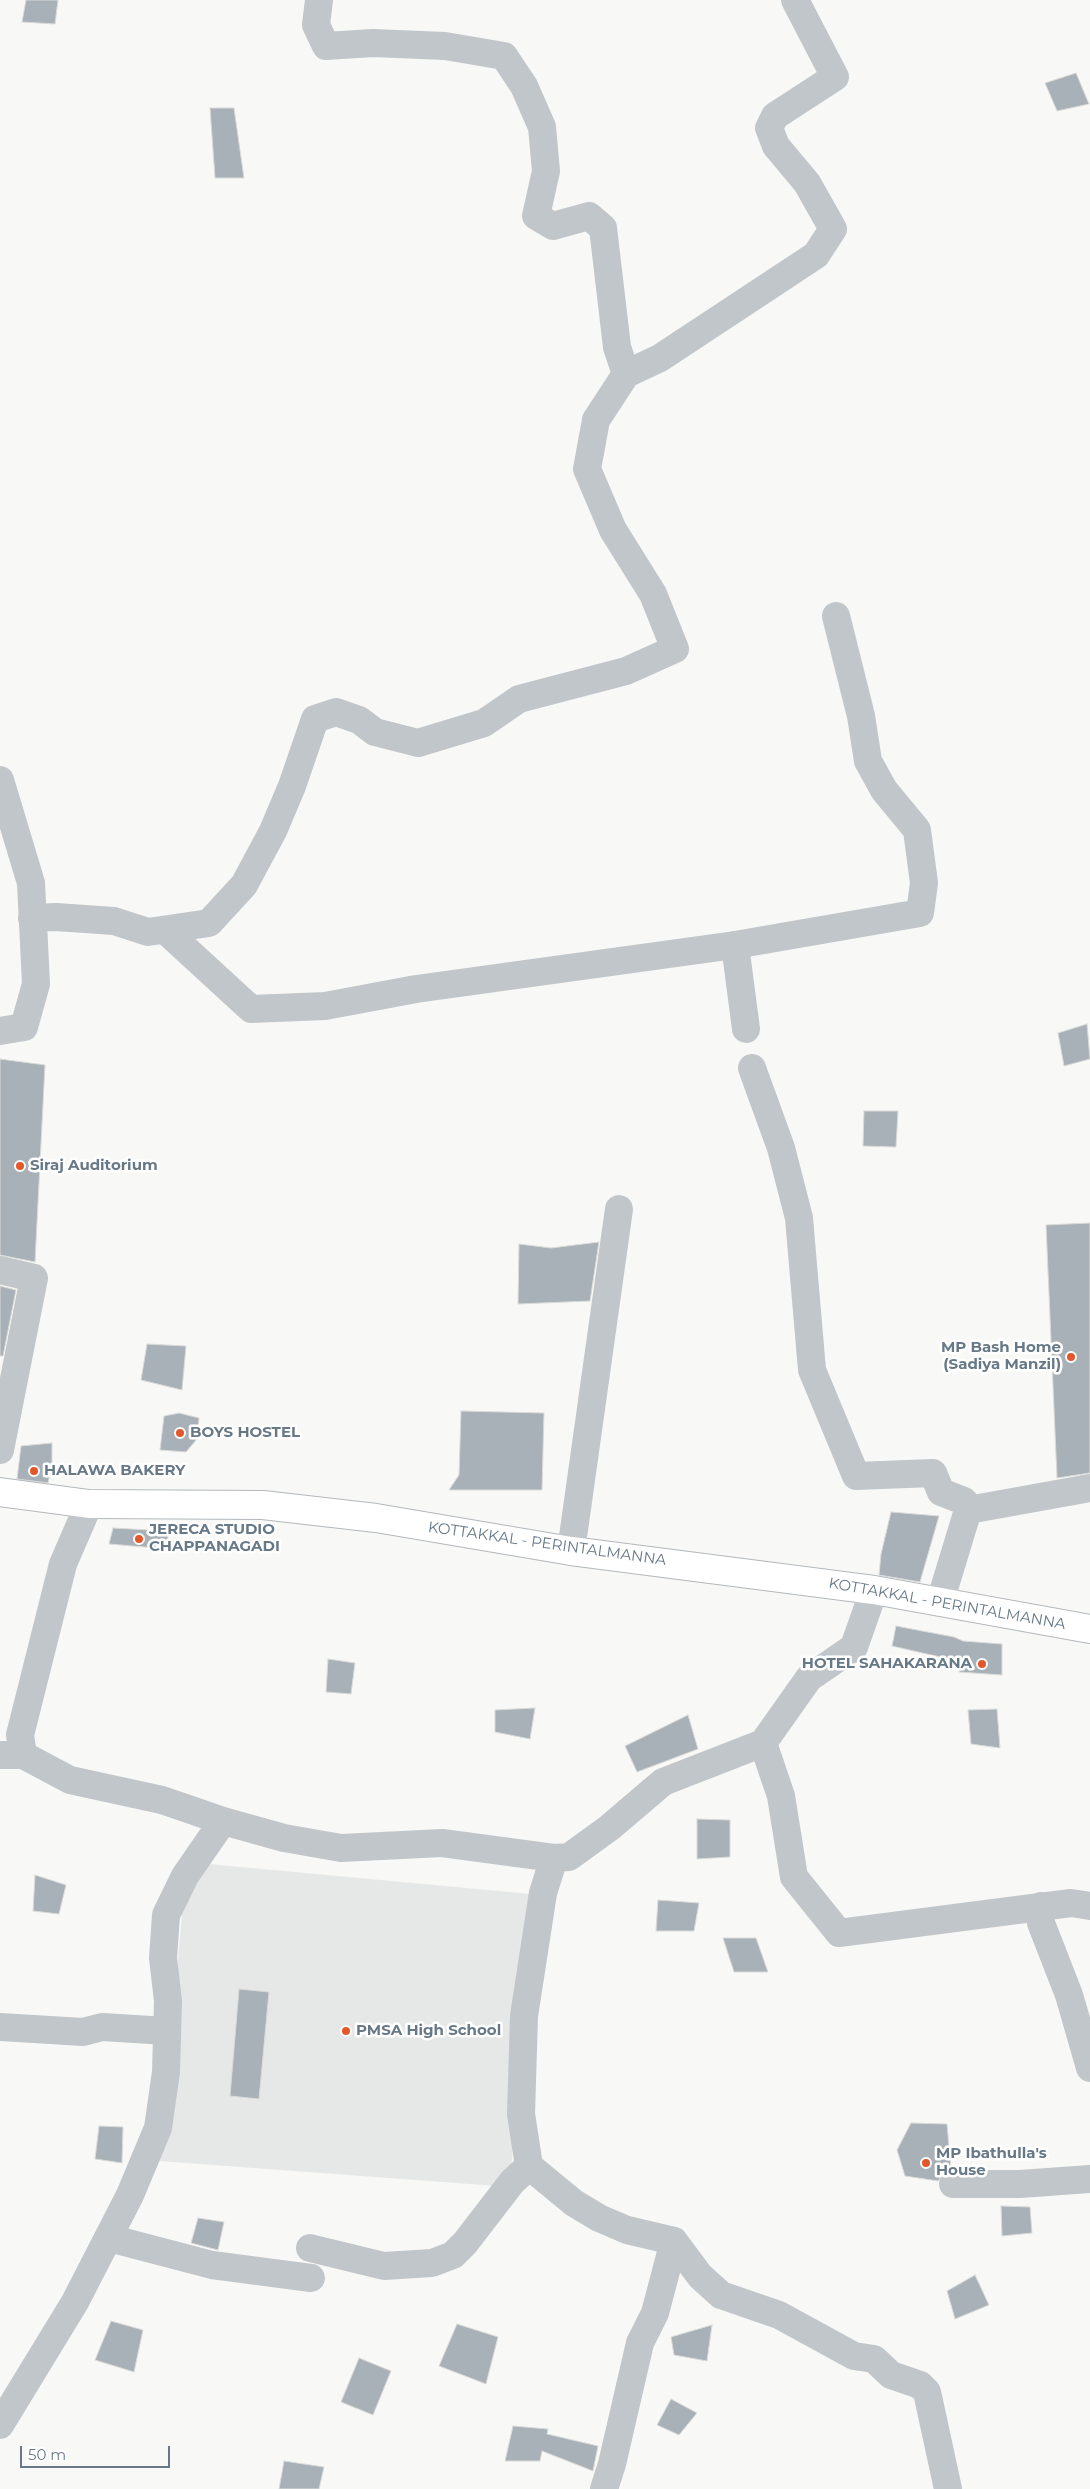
<!DOCTYPE html>
<style>
body{margin:0}
#map{position:relative;width:1090px;height:2489px;overflow:hidden;background:#f8f8f6;font-family:Montserrat,sans-serif}
canvas{display:block}
.scale{position:absolute;left:20px;top:2446px;width:150px;height:22px;box-sizing:border-box;border:2px solid #677887;border-top:0;padding-left:6px;font-size:15px;line-height:18px;white-space:nowrap;color:#677887;-webkit-text-stroke:4px #fff;paint-order:stroke}
</style>
<div id="map">
<canvas width="1090" height="2489"></canvas>
<div class="scale">50 m</div>
</div>
<script>
const ctx = document.querySelector('canvas').getContext('2d');
ctx.lineJoin = 'round';
function fill(path, color) { ctx.fillStyle = color; ctx.fill(path, 'evenodd'); }
const poly = rows => new Path2D(rows.map(r => 'M' + r).join(''));
function strokePath(path, color, width, dash) { ctx.strokeStyle = color; ctx.lineWidth = width; ctx.lineCap = dash ? 'butt' : 'round'; ctx.setLineDash(dash || []); ctx.stroke(path); }
function write(font, color, halo, rows, align = 'center') {
  ctx.font = font + ' Montserrat,sans-serif'; ctx.lineWidth = 5; ctx.setLineDash([]); ctx.textBaseline = 'middle'; ctx.strokeStyle = halo; ctx.fillStyle = color; for (const [text, x, y, turn = 0] of rows) {
    ctx.save(); ctx.translate(x, y); ctx.rotate((+turn || 0) * Math.PI / 180); ctx.textAlign = isNaN(turn) ? turn : align; if (halo) ctx.strokeText(text, 0, 0); ctx.fillText(text, 0, 0); ctx.restore();
  }
}
fill(poly([
 [187,1862,531,1894,510,2187,159,2161]
]), '#e6e7e7');
const building = poly([
 [26,0,58,0,55,24,22,22,26,0],
 [1076,73,1089,104,1057,111,1045,83,1076,73],
 [210,108,234,108,244,178,215,178,210,108],
 [1087,1024,1090,1059,1064,1066,1058,1033,1087,1024],
 [0,1059,45,1065,35,1262,0,1255,0,1059],
 [864,1111,898,1111,896,1147,863,1146,864,1111],
 [1090,1223,1090,1473,1057,1478,1046,1225,1090,1223],
 [599,1242,590,1301,518,1304,519,1244,551,1248,599,1242],
 [0,1286,16,1290,3,1356,0,1356,0,1286],
 [147,1344,186,1346,182,1390,141,1380,147,1344],
 [461,1411,544,1413,542,1490,449,1490,459,1475,461,1411],
 [179,1413,199,1418,197,1439,186,1452,160,1450,164,1416,179,1413],
 [52,1443,52,1465,48,1483,17,1479,21,1446,52,1443],
 [891,1512,939,1516,920,1582,879,1575,881,1554,891,1512],
 [113,1528,168,1531,168,1549,109,1544,113,1528],
 [896,1626,954,1637,963,1641,1002,1644,1002,1675,959,1672,962,1662,892,1646,896,1626],
 [328,1659,355,1663,351,1694,326,1692,328,1659],
 [535,1708,530,1739,495,1732,495,1710,535,1708],
 [997,1709,1000,1748,971,1744,968,1710,997,1709],
 [688,1715,698,1749,637,1772,625,1746,688,1715],
 [697,1819,730,1820,730,1857,697,1859,697,1819],
 [35,1875,66,1885,59,1914,33,1911,35,1875],
 [658,1900,699,1903,694,1931,656,1931,658,1900],
 [723,1938,756,1938,768,1972,734,1972,723,1938],
 [239,1989,269,1992,259,2099,230,2096,239,1989],
 [911,2123,947,2124,951,2169,945,2171,938,2181,905,2176,897,2150,911,2123],
 [99,2126,123,2127,122,2163,95,2159,99,2126],
 [1001,2206,1030,2207,1032,2233,1002,2236,1001,2206],
 [198,2218,224,2222,218,2250,191,2243,198,2218],
 [975,2275,989,2305,955,2319,947,2291,975,2275],
 [111,2321,143,2330,134,2372,95,2360,111,2321],
 [457,2324,498,2337,486,2384,439,2366,457,2324],
 [712,2325,707,2361,674,2355,671,2337,712,2325],
 [359,2358,391,2371,373,2415,341,2402,359,2358],
 [671,2399,697,2413,679,2435,657,2425,671,2399],
 [513,2426,548,2429,547,2434,598,2446,593,2471,542,2451,540,2461,505,2461,513,2426],
 [284,2461,324,2467,319,2489,279,2489,284,2461]
]);
fill(building, '#a8b1b7');
strokePath(building, '#dadad8', 1);
const major = poly([
 [0,1492,89,1504,263,1505,376,1518,571,1551,874,1590,1090,1629]
]);
strokePath(major, '#b3b8bc', 30);
strokePath(poly([
 [319,0,316,25,326,46,373,43,445,46,504,56,524,86,542,127,546,171,536,216,553,226,589,216,603,228,617,347,626,374],
 [0,780,31,883,36,984,24,1027,0,1031],
 [32,918,56,917,114,921,148,932,209,923,244,885,273,831,292,786,315,719,336,712,359,720,375,732,418,743,484,723,519,699,626,671,675,649,653,594,613,530,587,469,596,420,626,374,660,358,816,255,833,229,807,183,776,146,769,128,775,116,835,77,795,0],
 [165,930,251,1009,325,1006,416,989,735,945,920,913,924,883,917,830,884,790,868,761,861,716,836,616],
 [735,945,746,1029],
 [752,1068,781,1148,799,1218,812,1370,856,1476,933,1473,941,1492,964,1501,968,1510],
 [0,1270,34,1278,0,1450],
 [571,1551,619,1209],
 [940,1602,968,1510,1090,1488],
 [763,1743,781,1796,794,1877,839,1933,1071,1903,1090,1906],
 [0,1755,23,1755,70,1780,162,1800,223,1821,284,1838,341,1848,442,1843,554,1858,569,1857,609,1828,663,1782,763,1743,809,1678,854,1647,874,1590],
 [23,1755,20,1735,63,1564,89,1504],
 [554,1858,543,1893,524,2016,521,2114,529,2166,574,2203,599,2218,627,2230,674,2241,700,2276,721,2295,779,2315,854,2356,874,2359,891,2375,920,2385,927,2392,948,2489],
 [1041,1906,1041,1923,1069,1995,1090,2068],
 [0,2027,83,2032,102,2027,167,2031],
 [953,2184,1020,2184,1090,2179],
 [109,2238,212,2265,311,2278],
 [310,2248,384,2266,432,2263,453,2255,465,2243,512,2182,529,2166],
 [0,2425,75,2302,130,2195,158,2128,166,2072,168,2001,163,1958,166,1915,185,1876,223,1821],
 [604,2489,612,2464,640,2343,655,2313,674,2241]
]), '#c1c6ca', 28);
strokePath(major, '#fff', 28);
for (const [x, y, r, color] of [
 [20,1166,5,"#e3582b"],
 [1071,1357,5,"#e3582b"],
 [180,1433,5,"#e3582b"],
 [34,1471,5,"#e3582b"],
 [139,1539,5,"#e3582b"],
 [982,1664,5,"#e3582b"],
 [346,2031,5,"#e3582b"],
 [926,2163,5,"#e3582b"]
]) { const dot = new Path2D(); dot.arc(x, y, r, 0, 2 * Math.PI); ctx.fillStyle = color; ctx.fill(dot); strokePath(dot, '#fff', 2); }
write('bold 15px', '#677887', '#fff', [
 ["Siraj Auditorium",30,1166],
 ["MP Bash Home",1061,1348,"right"],
 ["(Sadiya Manzil)",1061,1365,"right"],
 ["BOYS HOSTEL",190,1433],
 ["HALAWA BAKERY",44,1471],
 ["JERECA STUDIO",149,1530],
 ["CHAPPANAGADI",149,1547],
 ["HOTEL SAHAKARANA",972,1664,"right"],
 ["PMSA High School",356,2031],
 ["MP Ibathulla's",936,2154],
 ["House",936,2171]
], 'left');
write('15px', '#677887', '#fff', [
 ["KOTTAKKAL - PERINTALMANNA",547,1544,8],
 ["KOTTAKKAL - PERINTALMANNA",947,1604,10]
]);
</script>
